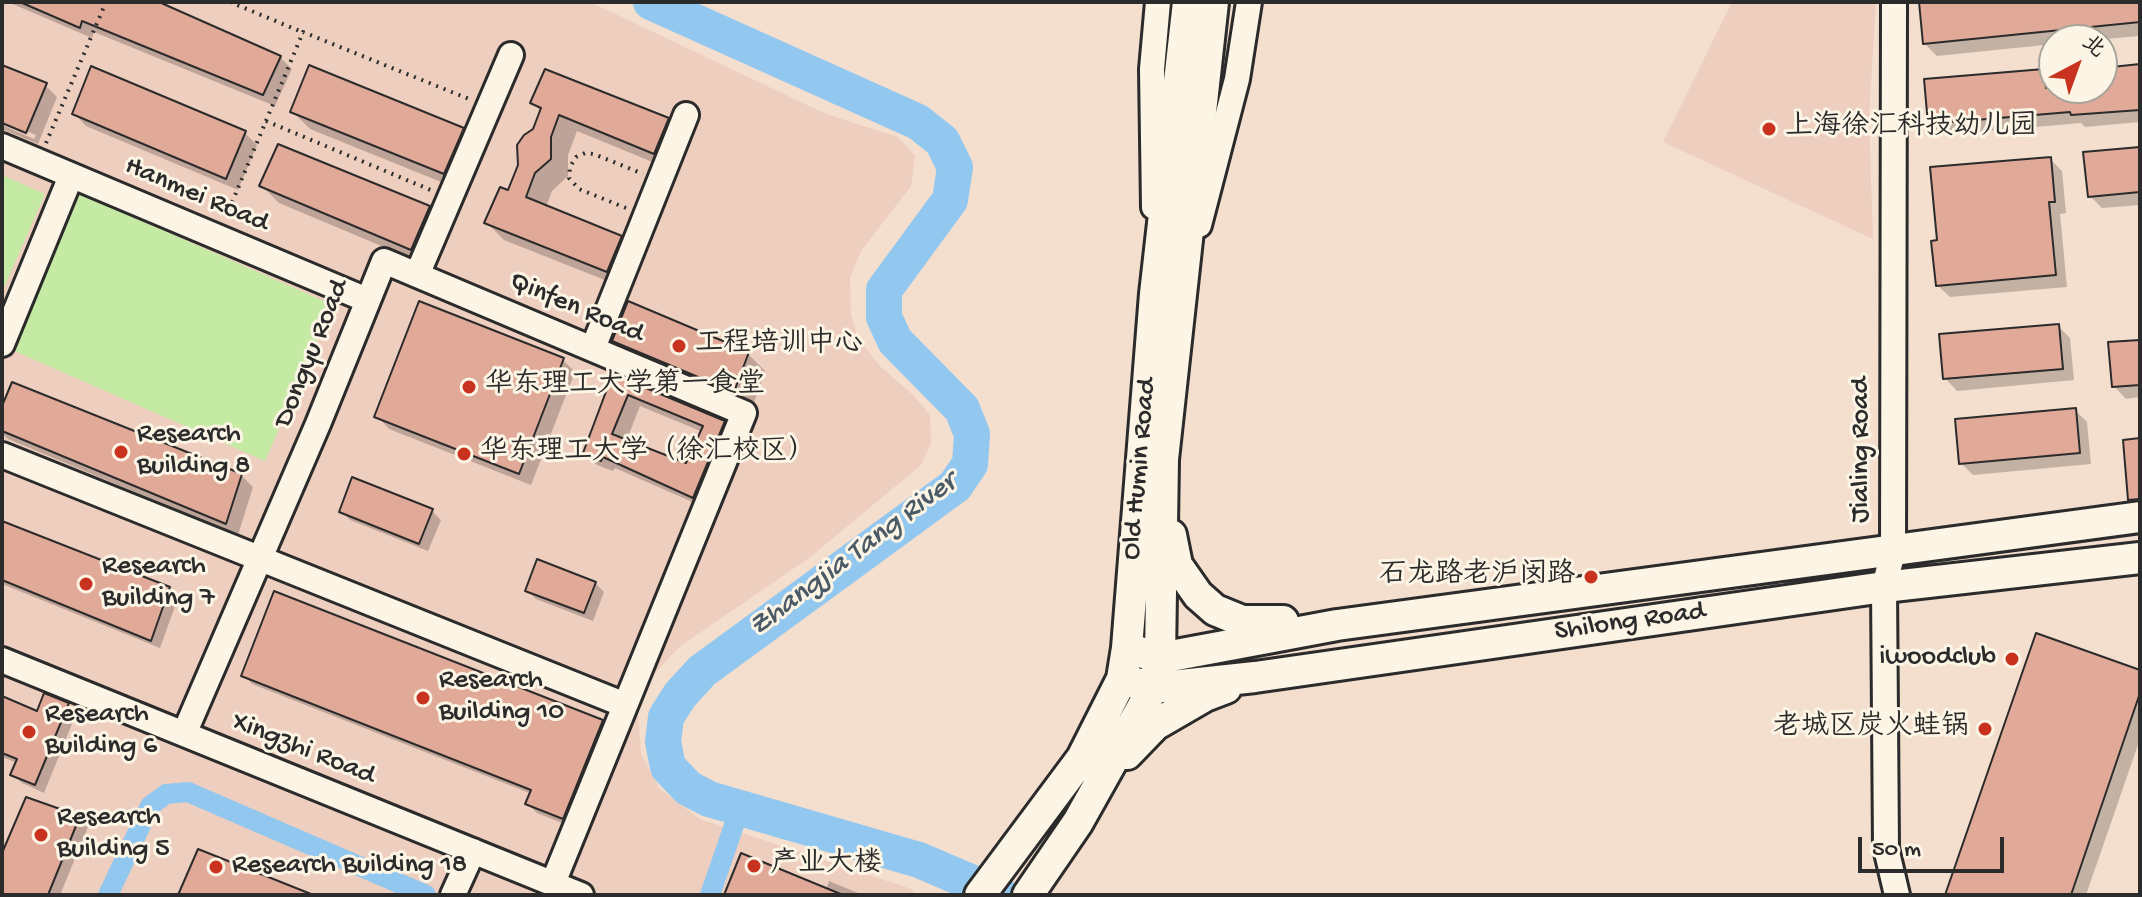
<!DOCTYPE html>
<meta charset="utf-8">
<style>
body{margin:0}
#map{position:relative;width:2142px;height:897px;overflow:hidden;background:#f4dece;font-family:"Gochi Hand","LXGW WenKai TC",sans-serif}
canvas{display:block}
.frame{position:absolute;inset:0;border:4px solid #2b2b2b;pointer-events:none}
.north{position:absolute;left:2038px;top:24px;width:80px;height:80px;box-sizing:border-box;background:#fcf5e5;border:2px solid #a8a49b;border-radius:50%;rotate:41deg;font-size:22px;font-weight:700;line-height:32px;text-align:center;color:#2b2b2b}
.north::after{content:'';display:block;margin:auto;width:28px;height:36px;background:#c8321e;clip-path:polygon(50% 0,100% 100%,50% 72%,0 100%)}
.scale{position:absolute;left:1858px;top:837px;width:146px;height:36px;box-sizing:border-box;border:4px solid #2b2b2b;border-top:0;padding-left:10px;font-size:24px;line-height:28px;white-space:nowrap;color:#2b2b2b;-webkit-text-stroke:6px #fcf5e5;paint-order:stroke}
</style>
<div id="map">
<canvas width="2142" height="897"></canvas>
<div class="frame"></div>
<div class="north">北</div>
<div class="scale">50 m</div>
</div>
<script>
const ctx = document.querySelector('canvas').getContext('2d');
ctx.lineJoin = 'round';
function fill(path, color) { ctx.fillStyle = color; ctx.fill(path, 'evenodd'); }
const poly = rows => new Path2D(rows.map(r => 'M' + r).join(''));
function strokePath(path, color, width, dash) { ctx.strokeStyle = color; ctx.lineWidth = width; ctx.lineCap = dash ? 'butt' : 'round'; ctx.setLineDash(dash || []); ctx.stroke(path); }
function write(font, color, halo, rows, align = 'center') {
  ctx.font = font + ' "Gochi Hand","LXGW WenKai TC",sans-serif'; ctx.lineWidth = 6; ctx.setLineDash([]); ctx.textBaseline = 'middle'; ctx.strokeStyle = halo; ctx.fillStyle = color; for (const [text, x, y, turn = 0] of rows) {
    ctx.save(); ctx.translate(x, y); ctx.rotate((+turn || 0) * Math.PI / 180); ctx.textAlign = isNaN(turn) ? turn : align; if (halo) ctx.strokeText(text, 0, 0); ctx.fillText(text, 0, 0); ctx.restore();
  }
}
fill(poly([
 [2,2,590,2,826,114,898,137,915,156,911,186,861,251,850,278,851,314,858,339,881,367,914,396,930,415,931,443,921,465,809,558,679,647,650,679,638,714,641,754,660,789,700,819,914,890,911,895,2,895],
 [1732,2,1876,2,1869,117,1873,239,1663,142]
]), '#eecebe');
fill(poly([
 [2,175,45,194,2,292],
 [80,194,333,305,265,461,12,350]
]), '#c5eaa3');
fill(poly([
 [8,2,154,2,280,57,292,69,275,106,94,32,92,38],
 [1921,2,2140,2,2140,36,2095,40,2054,40,2054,44,1937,56,1925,44],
 [2140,66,2140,122,2085,127,2081,123,1942,135,1930,123,2043,71,2047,74,2054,74,2054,88,2102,88,2102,70],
 [2,67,45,85,57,97,38,144,2,129,2,125,34,139,36,135,2,121],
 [533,103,667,120,685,137,672,170,577,131,568,155,568,176,552,191,546,207,621,237,638,255,625,288,504,240,486,222,509,192,535,131,542,112],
 [292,111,462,130,480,147,461,190,310,129],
 [74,113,245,133,257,145,238,190,86,126],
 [2140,149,2140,205,2102,208,2090,196],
 [2050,159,2062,171,2066,213,2060,214,2067,287,1950,297,1937,285,1939,242],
 [262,186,429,208,446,225,429,266,279,203],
 [2058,326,2070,338,2074,380,1957,391,1945,378],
 [614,340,748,354,765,371,752,408,632,358],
 [2140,342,2140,397,2126,399,2114,386],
 [563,360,575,372,531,485,389,429,377,416],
 [612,383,723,423,735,435,706,508,615,468,613,471,597,465,585,453],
 [640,406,703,432,687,465,626,442],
 [2075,410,2087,422,2091,464,1973,475,1961,463],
 [2,411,241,475,253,487,238,535,8,439,2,433],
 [341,511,432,511,441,520,428,551,350,520],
 [2,523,169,589,178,598,160,648,2,584],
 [595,583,604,592,593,621,536,599,527,590],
 [2140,672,2140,739,2086,895,1947,895],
 [244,675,602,722,611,731,572,827,537,813,528,804,532,794,252,684],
 [2,699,38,713,68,705,76,714,44,793,22,783,13,774,17,763,2,757],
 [79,818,88,827,60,895,2,895,2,859],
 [829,881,863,895,726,895,826,890]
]), '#0003');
strokePath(poly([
 [108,895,150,806,166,794,188,792,426,895],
 [710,895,740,808]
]), '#92c8f0', 20);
strokePath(poly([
 [651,2,918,122,942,141,955,167,950,200,884,290,884,317,895,341,962,409,972,434,970,464,955,486,702,671,680,695,666,717,663,742,668,767,688,788,709,799,919,860,1001,895]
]), '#92c8f0', 36);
const building = poly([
 [20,2,159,2,281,56,263,95,82,21,80,28,20,2],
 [1919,2,2140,2,2140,22,1923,44,1919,2],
 [2140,64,2140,110,2071,115,2070,112,1928,124,1924,79,2044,69,2046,88,2102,88,2102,68,2140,64],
 [2,65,47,83,26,133,2,123,2,65],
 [309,65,464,128,444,174,290,112,309,65],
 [91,66,246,131,226,179,72,114,91,66],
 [545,69,669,118,654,154,559,115,551,137,551,159,535,173,526,197,622,236,607,272,484,223,500,187,508,190,518,165,517,145,524,135,533,129,541,108,530,103,545,69],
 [278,144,430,206,411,250,259,186,278,144],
 [2140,147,2140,192,2088,197,2083,152,2140,147],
 [2051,157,2055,202,2049,202,2056,275,1936,286,1931,241,1937,240,1930,167,2051,157],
 [419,301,564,358,519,474,374,417,419,301],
 [628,301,749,352,734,392,612,341,628,301],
 [2059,324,2063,369,1943,379,1939,334,2059,324],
 [2140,340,2140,385,2112,387,2108,342,2140,340],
 [622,378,725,421,693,498,603,457,601,461,583,453,610,381,622,378],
 [628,395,703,426,686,463,612,434,628,395],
 [12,382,242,474,226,524,2,431,2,406,12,382],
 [2076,408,2080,453,1959,464,1955,419,2076,408],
 [2140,438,2140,499,2128,500,2123,440,2140,438],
 [352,477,433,509,419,544,339,512,352,477],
 [2,521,170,587,151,641,2,580,2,521],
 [537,559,596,582,584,613,525,591,537,559],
 [274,591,603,720,563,819,525,804,531,790,241,676,274,591],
 [2036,633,2140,670,2140,693,2071,895,1945,895,2036,633],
 [44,693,69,703,35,785,10,775,17,759,2,753,2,696,37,711,44,693],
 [26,797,80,816,48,895,2,895,2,853,26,797],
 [198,849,311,894,311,895,178,895,198,849],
 [741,853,843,895,724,895,741,853]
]);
fill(building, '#e0a998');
strokePath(building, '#2b2b2b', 2);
const minor = poly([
 [1894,2,1893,552,1884,587,1886,848,1897,895],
 [2,146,367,300],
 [1154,207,1152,69,1158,2],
 [1199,225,1237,79,1249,2],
 [417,275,511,55],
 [2,344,71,176],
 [593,348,686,115],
 [2,455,625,705],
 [2,660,581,895],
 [184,734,318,424,384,261,744,413,553,883],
 [453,895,473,851]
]);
const major = poly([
 [1171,535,1177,565,1198,595,1215,610,1242,621,1283,621],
 [1127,648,1160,658,1337,625,2140,517],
 [1122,679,1153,688,1255,677,1884,587,2140,558],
 [1127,754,1155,725,1205,696,1226,688],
 [980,895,1082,758,1122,679,1127,648,1155,294,1188,2],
 [1028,895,1078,822,1153,688,1160,658,1163,459,1213,2]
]);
strokePath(minor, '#2b2b2b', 30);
strokePath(major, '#2b2b2b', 36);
strokePath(poly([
 [230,2,302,32],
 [266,121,433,191],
 [46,143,106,2],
 [626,208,579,189,569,178,570,167,576,157,585,153,594,154,643,174],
 [226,217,303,32,469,99]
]), '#2b2b2b', 4, [2, 6]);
strokePath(minor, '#fcf5e5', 24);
strokePath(major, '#fcf5e5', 30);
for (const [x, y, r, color] of [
 [1769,129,8,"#c8321e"],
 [679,346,8,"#c8321e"],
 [469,387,8,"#c8321e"],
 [121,452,8,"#c8321e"],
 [464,454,8,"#c8321e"],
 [1591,577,8,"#c8321e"],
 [86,584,8,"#c8321e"],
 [2012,659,8,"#c8321e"],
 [423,698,8,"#c8321e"],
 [1985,729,8,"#c8321e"],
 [29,732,8,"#c8321e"],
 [41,835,8,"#c8321e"],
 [754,866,8,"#c8321e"],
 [216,867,8,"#c8321e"]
]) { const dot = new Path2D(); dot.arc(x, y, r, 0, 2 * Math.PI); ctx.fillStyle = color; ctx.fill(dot); strokePath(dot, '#fcf5e5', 3); }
write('28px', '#2b2b2b', '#fcf5e5', [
 ["上海徐汇科技幼儿园",1785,129],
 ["工程培训中心",695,346],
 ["华东理工大学第一食堂",485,387],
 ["Research",137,436],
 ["Building 8",137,468],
 ["华东理工大学（徐汇校区）",480,454],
 ["Research",102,568],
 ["Building 7",102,600],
 ["石龙路老沪闵路",1575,577,"right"],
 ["iwoodclub",1996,659,"right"],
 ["Research",439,682],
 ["Building 10",439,714],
 ["Research",45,716],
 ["Building 6",45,748],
 ["老城区炭火蛙锅",1969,729,"right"],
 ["Research",57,819],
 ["Building 5",57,851],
 ["产业大楼",770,866],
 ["Research Building 18",232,867]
], 'left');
write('28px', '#2b2b2b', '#fcf5e5', [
 ["Hanmei Road",196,196,23],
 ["Qinfen Road",576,309,23],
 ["Dongyu Road",313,354,-68],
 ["Jialing Road",1863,450,-90],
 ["Old Humin Road",1141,469,-85],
 ["Shilong Road",1630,623,-8],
 ["Xingzhi Road",303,750,22]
]);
write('italic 30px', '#4a5a66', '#fcf5e5', [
 ["Zhangjia Tang River",854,556,-37]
]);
</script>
